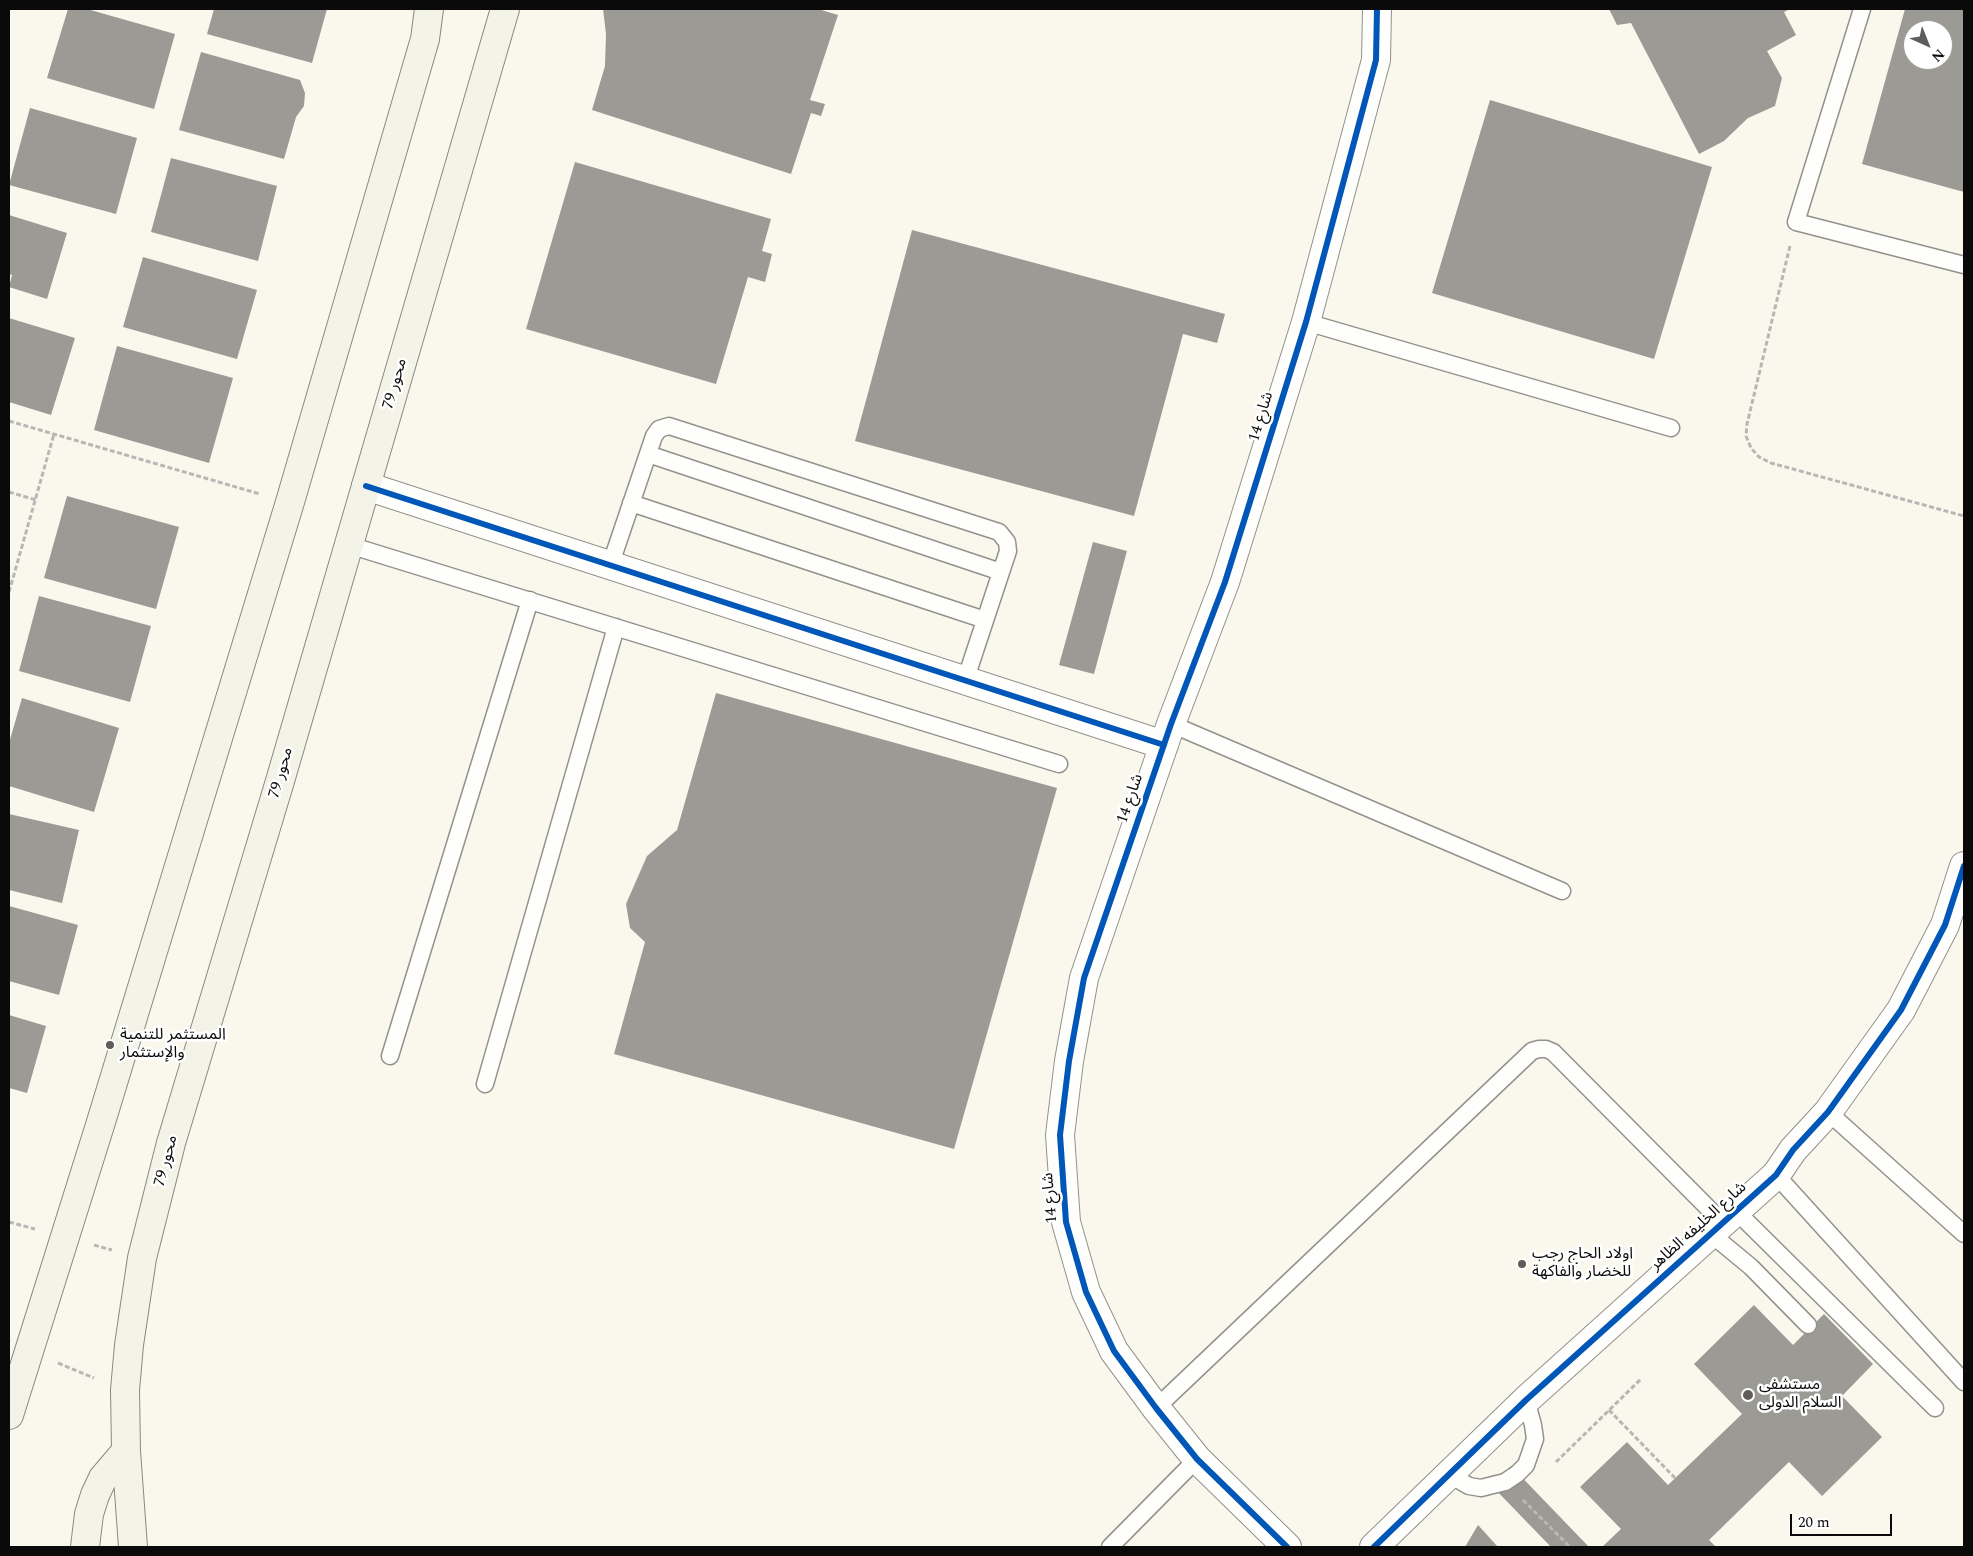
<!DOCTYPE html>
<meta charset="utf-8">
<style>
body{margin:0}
#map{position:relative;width:1973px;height:1556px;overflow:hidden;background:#faf8ed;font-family:Spectral,serif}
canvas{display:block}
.frame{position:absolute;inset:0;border:10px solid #0a0a0a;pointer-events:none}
.north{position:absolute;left:1903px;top:20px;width:50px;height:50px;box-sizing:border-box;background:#fff;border:1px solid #9d9d9d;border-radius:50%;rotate:136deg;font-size:14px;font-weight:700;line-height:20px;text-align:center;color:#0a0a0a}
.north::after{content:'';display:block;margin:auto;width:18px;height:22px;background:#5e5d59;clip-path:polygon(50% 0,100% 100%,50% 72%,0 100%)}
.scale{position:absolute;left:1790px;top:1514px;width:102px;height:22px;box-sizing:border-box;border:2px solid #0a0a0a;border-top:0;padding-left:6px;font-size:15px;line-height:18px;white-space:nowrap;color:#0a0a0a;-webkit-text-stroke:4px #fff;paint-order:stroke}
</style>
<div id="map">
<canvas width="1973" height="1556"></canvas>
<div class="frame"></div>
<div class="north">N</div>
<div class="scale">20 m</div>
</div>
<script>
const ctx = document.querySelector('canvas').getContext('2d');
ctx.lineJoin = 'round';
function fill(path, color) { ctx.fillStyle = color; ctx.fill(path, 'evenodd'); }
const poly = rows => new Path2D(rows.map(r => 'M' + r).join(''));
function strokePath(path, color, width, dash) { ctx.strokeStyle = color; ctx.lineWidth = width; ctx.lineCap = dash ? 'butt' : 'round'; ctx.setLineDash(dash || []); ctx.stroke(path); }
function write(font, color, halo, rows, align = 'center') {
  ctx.font = font + ' Spectral,"Noto Sans Arabic",serif'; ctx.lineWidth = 5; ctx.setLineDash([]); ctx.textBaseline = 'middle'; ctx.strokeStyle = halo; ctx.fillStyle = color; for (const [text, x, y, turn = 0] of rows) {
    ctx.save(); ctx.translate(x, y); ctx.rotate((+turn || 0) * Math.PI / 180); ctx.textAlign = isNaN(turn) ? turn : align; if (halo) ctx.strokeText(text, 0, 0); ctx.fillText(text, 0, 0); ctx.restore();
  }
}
fill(poly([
 [68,9,87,9,175,34,154,109,47,78],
 [214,9,327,9,312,63,207,34],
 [603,9,818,9,838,15,810,100,825,104,821,116,811,113,791,174,592,110,605,66,606,34],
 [1609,9,1790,9,1784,12,1796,35,1767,51,1782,78,1775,106,1748,118,1724,141,1699,154,1631,23,1617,25],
 [1905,9,1964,9,1964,192,1862,164],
 [1913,30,1943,30,1943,60,1913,60],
 [201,52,300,80,305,93,304,106,296,117,284,159,179,130],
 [1490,100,1712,167,1654,359,1432,293],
 [30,108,137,138,116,214,9,185],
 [171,158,277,186,258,261,151,232],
 [575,162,771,219,762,251,772,254,765,282,748,277,716,384,526,329],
 [9,215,67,233,47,299,9,287,12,275,9,274],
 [912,230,1225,314,1217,343,1183,334,1134,516,855,441],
 [143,257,257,290,237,359,123,327],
 [9,318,75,338,51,415,9,402],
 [117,346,233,378,209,463,94,430],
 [67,496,179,527,156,609,44,578],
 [1093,542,1127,551,1094,674,1059,665],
 [39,596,151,626,130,702,19,671],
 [716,693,1057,788,954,1149,614,1054,645,942,630,928,626,904,647,856,677,830],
 [22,698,119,728,94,812,9,786,9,743],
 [9,814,79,830,62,903,9,890],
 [9,906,78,925,59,995,9,981],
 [9,1015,46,1026,27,1093,9,1088],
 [1754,1305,1793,1345,1824,1314,1873,1364,1842,1396,1882,1437,1822,1496,1789,1462,1709,1540,1716,1547,1602,1547,1621,1529,1580,1487,1627,1442,1668,1485,1742,1414,1694,1364],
 [1511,1466,1589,1547,1551,1547,1491,1485],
 [1478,1525,1498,1547,1465,1547]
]), '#9c9a94');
const lane = poly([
 [1862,9,1796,222,1964,265],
 [1306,322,1671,428],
 [648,454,1001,572],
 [631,503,985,620],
 [349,545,1059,764],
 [610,566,654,436,659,429,669,426,999,532,1007,542,1008,551,965,681],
 [1171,724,1562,891],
 [390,1056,530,600],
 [485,1084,616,627],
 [1828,1112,1964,1234],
 [1776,1175,1964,1382],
 [1737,1212,1935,1408],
 [1711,1234,1751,1267,1808,1325],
 [1156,1408,1532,1051,1539,1049,1546,1049,1553,1052,1723,1223],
 [1448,1474,1469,1486,1481,1488,1505,1482,1517,1474,1526,1465,1535,1439,1533,1425,1526,1400],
 [1110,1547,1197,1459]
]);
const street = poly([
 [366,486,1164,745],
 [1287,1547,1197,1459,1156,1408,1114,1351,1086,1292,1066,1222,1060,1135,1069,1061,1084,978,1171,724,1225,582,1306,322,1376,60,1377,9],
 [1374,1547,1526,1400,1776,1175,1793,1150,1828,1112,1901,1010,1945,925,1964,866]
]);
const secondary = poly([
 [9,1415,101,1122,290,502,425,39,429,9],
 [85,1547,89,1514,95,1495,103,1478,126,1451],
 [133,1547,126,1451,125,1390,129,1345,142,1258,171,1143,280,781,505,9]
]);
strokePath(lane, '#92918c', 19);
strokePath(street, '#92918c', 30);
strokePath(secondary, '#898883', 30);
strokePath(poly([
 [1790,246,1747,424,1746,436,1751,448,1759,457,1771,463,1964,516],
 [9,421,260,494],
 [9,492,36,500],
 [9,592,54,434],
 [9,1222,35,1229],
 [94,1245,112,1250],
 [58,1363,94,1378],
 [1609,1410,1675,1478],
 [1556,1462,1641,1379],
 [1523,1500,1570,1547]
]), '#b7b7b5', 3, [5, 2.5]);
strokePath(lane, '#fefefc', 16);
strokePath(street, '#fefefc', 28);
strokePath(secondary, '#f4f3e7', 28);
strokePath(poly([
 [366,486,1164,745],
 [1287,1547,1197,1459,1156,1408,1114,1351,1086,1292,1066,1222,1060,1135,1069,1061,1084,978,1171,724,1225,582,1306,322,1376,60,1377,9],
 [1374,1547,1526,1400,1776,1175,1793,1150,1828,1112,1901,1010,1945,925,1964,866]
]), '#0057b8', 6);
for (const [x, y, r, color] of [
 [110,1045,5,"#5e5d59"],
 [1522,1264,5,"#5e5d59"],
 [1748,1395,6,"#5e5d59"]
]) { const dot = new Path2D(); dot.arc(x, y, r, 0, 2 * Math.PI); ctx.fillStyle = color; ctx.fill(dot); strokePath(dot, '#fff', 2); }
write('16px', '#0a0a0a', '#fff', [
 ["محور 79",396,384,-74],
 ["شارع 14",1262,417,-73],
 ["محور 79",282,773,-74],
 ["شارع 14",1131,799,-71],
 ["محور 79",167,1161,-75],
 ["شارع 14",1051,1198,-95],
 ["شارع الخليفه الظاهر",1699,1227,-42]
]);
write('16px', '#0a0a0a', '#fff', [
 ["المستثمر للتنمية",120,1036],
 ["والإستثمار",120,1054],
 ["اولاد الحاج رجب",1532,1255],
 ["للخضار والفاكهة",1532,1273],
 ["مستشفى",1759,1386],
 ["السلام الدولى",1759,1404]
], 'left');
</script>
